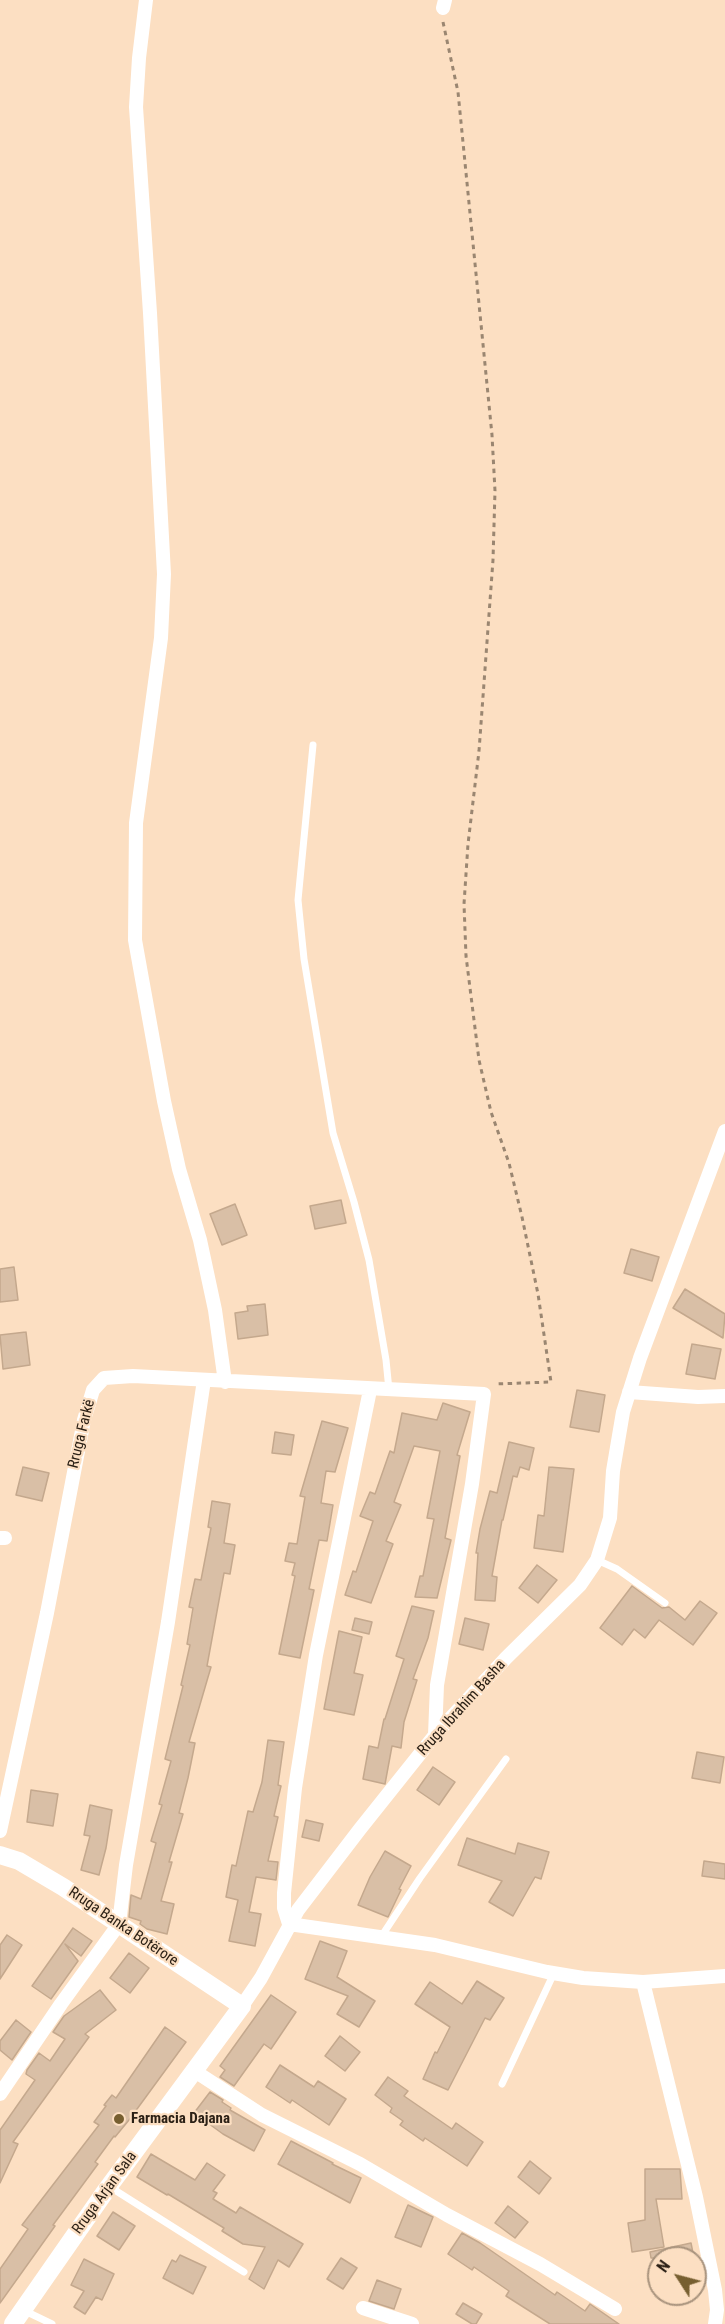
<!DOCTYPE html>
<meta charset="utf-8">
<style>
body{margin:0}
#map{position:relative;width:725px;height:2324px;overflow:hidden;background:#fcdfc2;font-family:"Roboto Condensed",sans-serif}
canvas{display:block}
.north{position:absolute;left:647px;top:2246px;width:60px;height:60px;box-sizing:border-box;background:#fcdfc2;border:2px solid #a8937d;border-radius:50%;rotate:306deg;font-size:16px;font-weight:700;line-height:24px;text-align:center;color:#2b2015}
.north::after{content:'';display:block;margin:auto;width:21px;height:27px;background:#775f30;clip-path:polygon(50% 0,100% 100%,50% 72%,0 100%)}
</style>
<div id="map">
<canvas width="725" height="2324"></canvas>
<div class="north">N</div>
</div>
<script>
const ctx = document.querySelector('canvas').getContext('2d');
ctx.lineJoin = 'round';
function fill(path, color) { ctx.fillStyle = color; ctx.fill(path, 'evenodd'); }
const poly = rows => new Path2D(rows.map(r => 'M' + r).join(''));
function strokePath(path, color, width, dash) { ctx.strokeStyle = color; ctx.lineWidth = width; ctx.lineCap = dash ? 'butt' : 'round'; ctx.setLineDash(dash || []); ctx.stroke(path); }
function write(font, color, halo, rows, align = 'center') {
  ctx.font = font + ' "Roboto Condensed",sans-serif'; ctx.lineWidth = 4.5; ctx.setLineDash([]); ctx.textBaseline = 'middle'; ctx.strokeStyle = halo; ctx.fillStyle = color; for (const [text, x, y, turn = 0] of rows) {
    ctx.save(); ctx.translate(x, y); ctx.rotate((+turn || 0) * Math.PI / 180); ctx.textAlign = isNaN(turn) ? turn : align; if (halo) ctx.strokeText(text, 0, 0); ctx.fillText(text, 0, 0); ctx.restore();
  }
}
const building = poly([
 [341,1200,346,1223,315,1229,310,1206,341,1200],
 [235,1204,247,1235,222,1245,210,1214,235,1204],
 [631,1249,659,1257,652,1281,624,1273,631,1249],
 [14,1267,18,1300,0,1302,0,1269,14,1267],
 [685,1289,725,1314,723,1338,673,1308,685,1289],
 [265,1304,268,1335,238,1339,235,1313,248,1311,247,1306,265,1304],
 [26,1332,30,1365,3,1369,0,1335,26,1332],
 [692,1344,721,1349,715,1379,686,1374,692,1344],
 [577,1390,605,1395,599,1432,570,1427,577,1390],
 [443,1403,470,1412,457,1455,460,1456,445,1538,451,1540,437,1598,415,1597,420,1576,423,1576,434,1519,427,1518,440,1451,414,1446,394,1502,401,1505,386,1541,393,1544,371,1603,345,1595,353,1571,356,1572,373,1521,360,1516,370,1492,375,1494,390,1451,394,1453,402,1413,437,1420,443,1403],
 [322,1421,348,1428,335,1472,326,1471,321,1503,333,1505,327,1541,319,1540,309,1589,314,1590,300,1658,279,1654,295,1576,292,1575,295,1563,285,1561,289,1543,297,1544,305,1497,300,1496,322,1421],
 [275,1432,294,1435,291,1455,272,1453,275,1432],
 [509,1442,534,1448,529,1470,520,1467,517,1477,513,1476,503,1520,502,1520,492,1576,497,1577,495,1601,475,1600,478,1553,476,1553,480,1529,490,1491,497,1493,509,1442],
 [23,1467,49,1473,42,1501,16,1495,23,1467],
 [549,1467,574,1469,563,1552,534,1548,538,1515,544,1516,549,1467],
 [212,1501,230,1504,224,1543,235,1545,230,1574,224,1573,207,1666,211,1667,189,1742,195,1743,188,1778,179,1813,183,1814,169,1862,172,1862,161,1901,174,1904,167,1934,147,1929,140,1924,141,1921,129,1917,131,1895,141,1899,156,1843,151,1841,162,1805,159,1804,171,1761,165,1759,183,1686,181,1685,190,1645,187,1644,193,1608,189,1607,195,1579,201,1580,211,1528,208,1527,212,1501],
 [537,1565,557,1580,538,1603,519,1588,537,1565],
 [632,1586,662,1608,669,1607,685,1620,700,1601,717,1613,693,1645,659,1620,645,1638,634,1629,622,1645,600,1628,632,1586],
 [412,1606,434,1611,428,1638,413,1679,417,1680,404,1722,401,1748,392,1746,385,1784,363,1779,369,1746,378,1748,384,1719,385,1719,404,1659,396,1656,412,1606],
 [355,1618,372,1622,369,1634,352,1630,355,1618],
 [465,1618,489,1624,483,1650,459,1644,465,1618],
 [339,1631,362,1637,354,1673,363,1675,354,1715,324,1709,339,1631],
 [268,1740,284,1742,278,1785,281,1786,274,1816,278,1817,268,1861,278,1862,276,1880,256,1877,249,1912,261,1914,255,1946,229,1941,238,1900,226,1897,232,1865,236,1866,248,1811,253,1812,262,1782,268,1740],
 [697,1752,724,1757,720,1783,692,1778,697,1752],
 [433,1767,455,1782,439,1805,417,1790,433,1767],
 [31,1790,58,1794,53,1826,27,1822,31,1790],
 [90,1805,112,1810,106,1848,99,1875,81,1870,90,1836,84,1835,90,1805],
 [306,1820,323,1824,319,1841,302,1837,306,1820],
 [467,1838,515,1854,518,1843,549,1852,541,1879,535,1877,513,1916,489,1902,502,1881,458,1865,467,1838],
 [385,1851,411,1866,399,1889,401,1890,388,1917,358,1905,370,1877,385,1851],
 [704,1861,725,1864,725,1879,702,1876,704,1861],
 [73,1928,92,1941,81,1956,65,1944,78,1961,51,1999,32,1986,73,1928],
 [7,1935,22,1945,0,1979,0,1945,7,1935],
 [320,1941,347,1951,337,1977,375,2001,359,2027,337,2014,348,1996,305,1979,320,1941],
 [129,1953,149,1968,130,1993,110,1978,129,1953],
 [477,1981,504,1998,490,2020,485,2018,448,2090,423,2079,435,2052,437,2053,450,2027,415,2004,430,1982,462,2004,477,1981],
 [100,1990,116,2010,85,2034,89,2037,13,2142,18,2144,0,2183,0,2130,35,2080,26,2074,27,2070,39,2053,50,2061,65,2039,53,2032,64,2016,100,1990],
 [271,1995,296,2012,271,2049,264,2044,234,2086,220,2077,225,2070,220,2066,271,1995],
 [16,2020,31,2032,12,2060,0,2050,0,2041,16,2020],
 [165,2027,186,2042,129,2120,115,2137,114,2136,95,2162,98,2164,53,2225,55,2226,0,2303,0,2269,28,2229,22,2225,99,2125,94,2122,106,2106,104,2105,112,2095,116,2098,165,2027],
 [340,2036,360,2052,345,2071,325,2056,340,2036],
 [280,2065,314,2087,318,2081,346,2099,329,2125,292,2100,290,2103,266,2087,280,2065],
 [388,2077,408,2091,404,2096,452,2129,456,2123,483,2142,467,2166,425,2138,423,2141,400,2125,403,2121,390,2112,392,2108,375,2095,388,2077],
 [210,2092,223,2100,222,2102,231,2108,230,2110,265,2130,254,2151,223,2134,194,2113,210,2092],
 [291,2141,333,2163,332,2164,361,2178,350,2203,278,2164,291,2141],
 [151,2154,195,2180,207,2163,225,2175,213,2191,217,2193,213,2199,236,2213,240,2207,303,2244,289,2267,278,2260,264,2289,249,2279,265,2247,243,2244,222,2231,224,2228,168,2194,167,2195,137,2177,151,2154],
 [530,2161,551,2178,539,2194,518,2177,530,2161],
 [645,2169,680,2169,682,2199,656,2199,664,2247,632,2252,628,2223,645,2220,645,2169],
 [408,2205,433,2217,421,2247,395,2237,408,2205],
 [508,2206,528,2222,515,2238,495,2223,508,2206],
 [113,2212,135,2226,119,2250,97,2236,113,2212],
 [462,2233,480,2243,555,2295,557,2292,585,2311,590,2304,619,2324,550,2324,506,2296,509,2291,474,2267,472,2270,448,2254,462,2233],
 [691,2243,694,2258,651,2258,650,2252,691,2243],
 [180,2255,206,2267,193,2294,163,2278,172,2260,176,2262,180,2255],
 [341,2258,357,2268,343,2289,327,2279,341,2258],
 [84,2259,114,2274,102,2300,96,2297,85,2314,74,2307,84,2291,71,2285,84,2259],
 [377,2280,401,2289,394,2309,369,2301,377,2280],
 [463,2303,482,2314,476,2324,472,2324,456,2314,463,2303]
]);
fill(building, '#d9bfa6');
strokePath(building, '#c4a88d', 1.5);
strokePath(poly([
 [443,22,458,92,492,435,495,491,493,560,479,751,468,844,464,904,466,956,479,1060,491,1112,509,1163,522,1217,538,1294,551,1382,495,1384]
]), '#9a8671', 3, [4.5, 4.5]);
strokePath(poly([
 [313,745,298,900,304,959,333,1133,354,1202,369,1260,386,1360,389,1390],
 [597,1560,617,1569,665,1603],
 [381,1937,420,1878,506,1759],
 [502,2084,554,1973],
 [110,2187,244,2272],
 [25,2311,52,2324]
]), '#fff', 7);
strokePath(poly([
 [146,0,139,58,136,107,150,313,164,574,161,638,136,823,135,940,164,1101,179,1169,200,1240,215,1310,225,1382],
 [443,8,445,0],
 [370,1390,316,1655,295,1788,284,1893,284,1908,289,1924,435,1945,547,1972,583,1978,643,1982,725,1976],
 [629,1392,698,1397,725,1396],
 [0,1538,5,1538],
 [0,1831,47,1613,84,1420,93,1390,104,1378,133,1376,484,1394,472,1484,437,1685,435,1735],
 [643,1982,696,2197,715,2290,717,2310,715,2324],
 [242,2006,261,1978,298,1910,360,1829,435,1735,506,1658,580,1585,597,1560,610,1518,613,1471,623,1412,640,1358,725,1131],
 [193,2070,262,2115,360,2164,447,2215,540,2264,615,2309],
 [0,2094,61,2004,119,1924,126,1865,168,1622,204,1380],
 [363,2308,412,2324]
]), '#fff', 14);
strokePath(poly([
 [0,1855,19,1861,63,1887,242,2006,107,2189,13,2324]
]), '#fff', 18);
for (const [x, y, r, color] of [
 [119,2119,6,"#775f30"]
]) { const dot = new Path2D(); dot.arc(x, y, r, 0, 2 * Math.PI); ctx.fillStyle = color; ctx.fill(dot); strokePath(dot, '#fcdfc2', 2); }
write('15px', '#2b2015', '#fcdfc2', [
 ["Rruga Farkë",82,1434,-76],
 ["Rruga Ibrahim Basha",462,1708,-48],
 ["Rruga Banka Botërore",123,1927,34],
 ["Rruga Arjan Sala",105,2193,-54]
]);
write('bold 15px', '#2b2015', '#fcdfc2', [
 ["Farmacia Dajana",131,2119]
], 'left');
</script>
